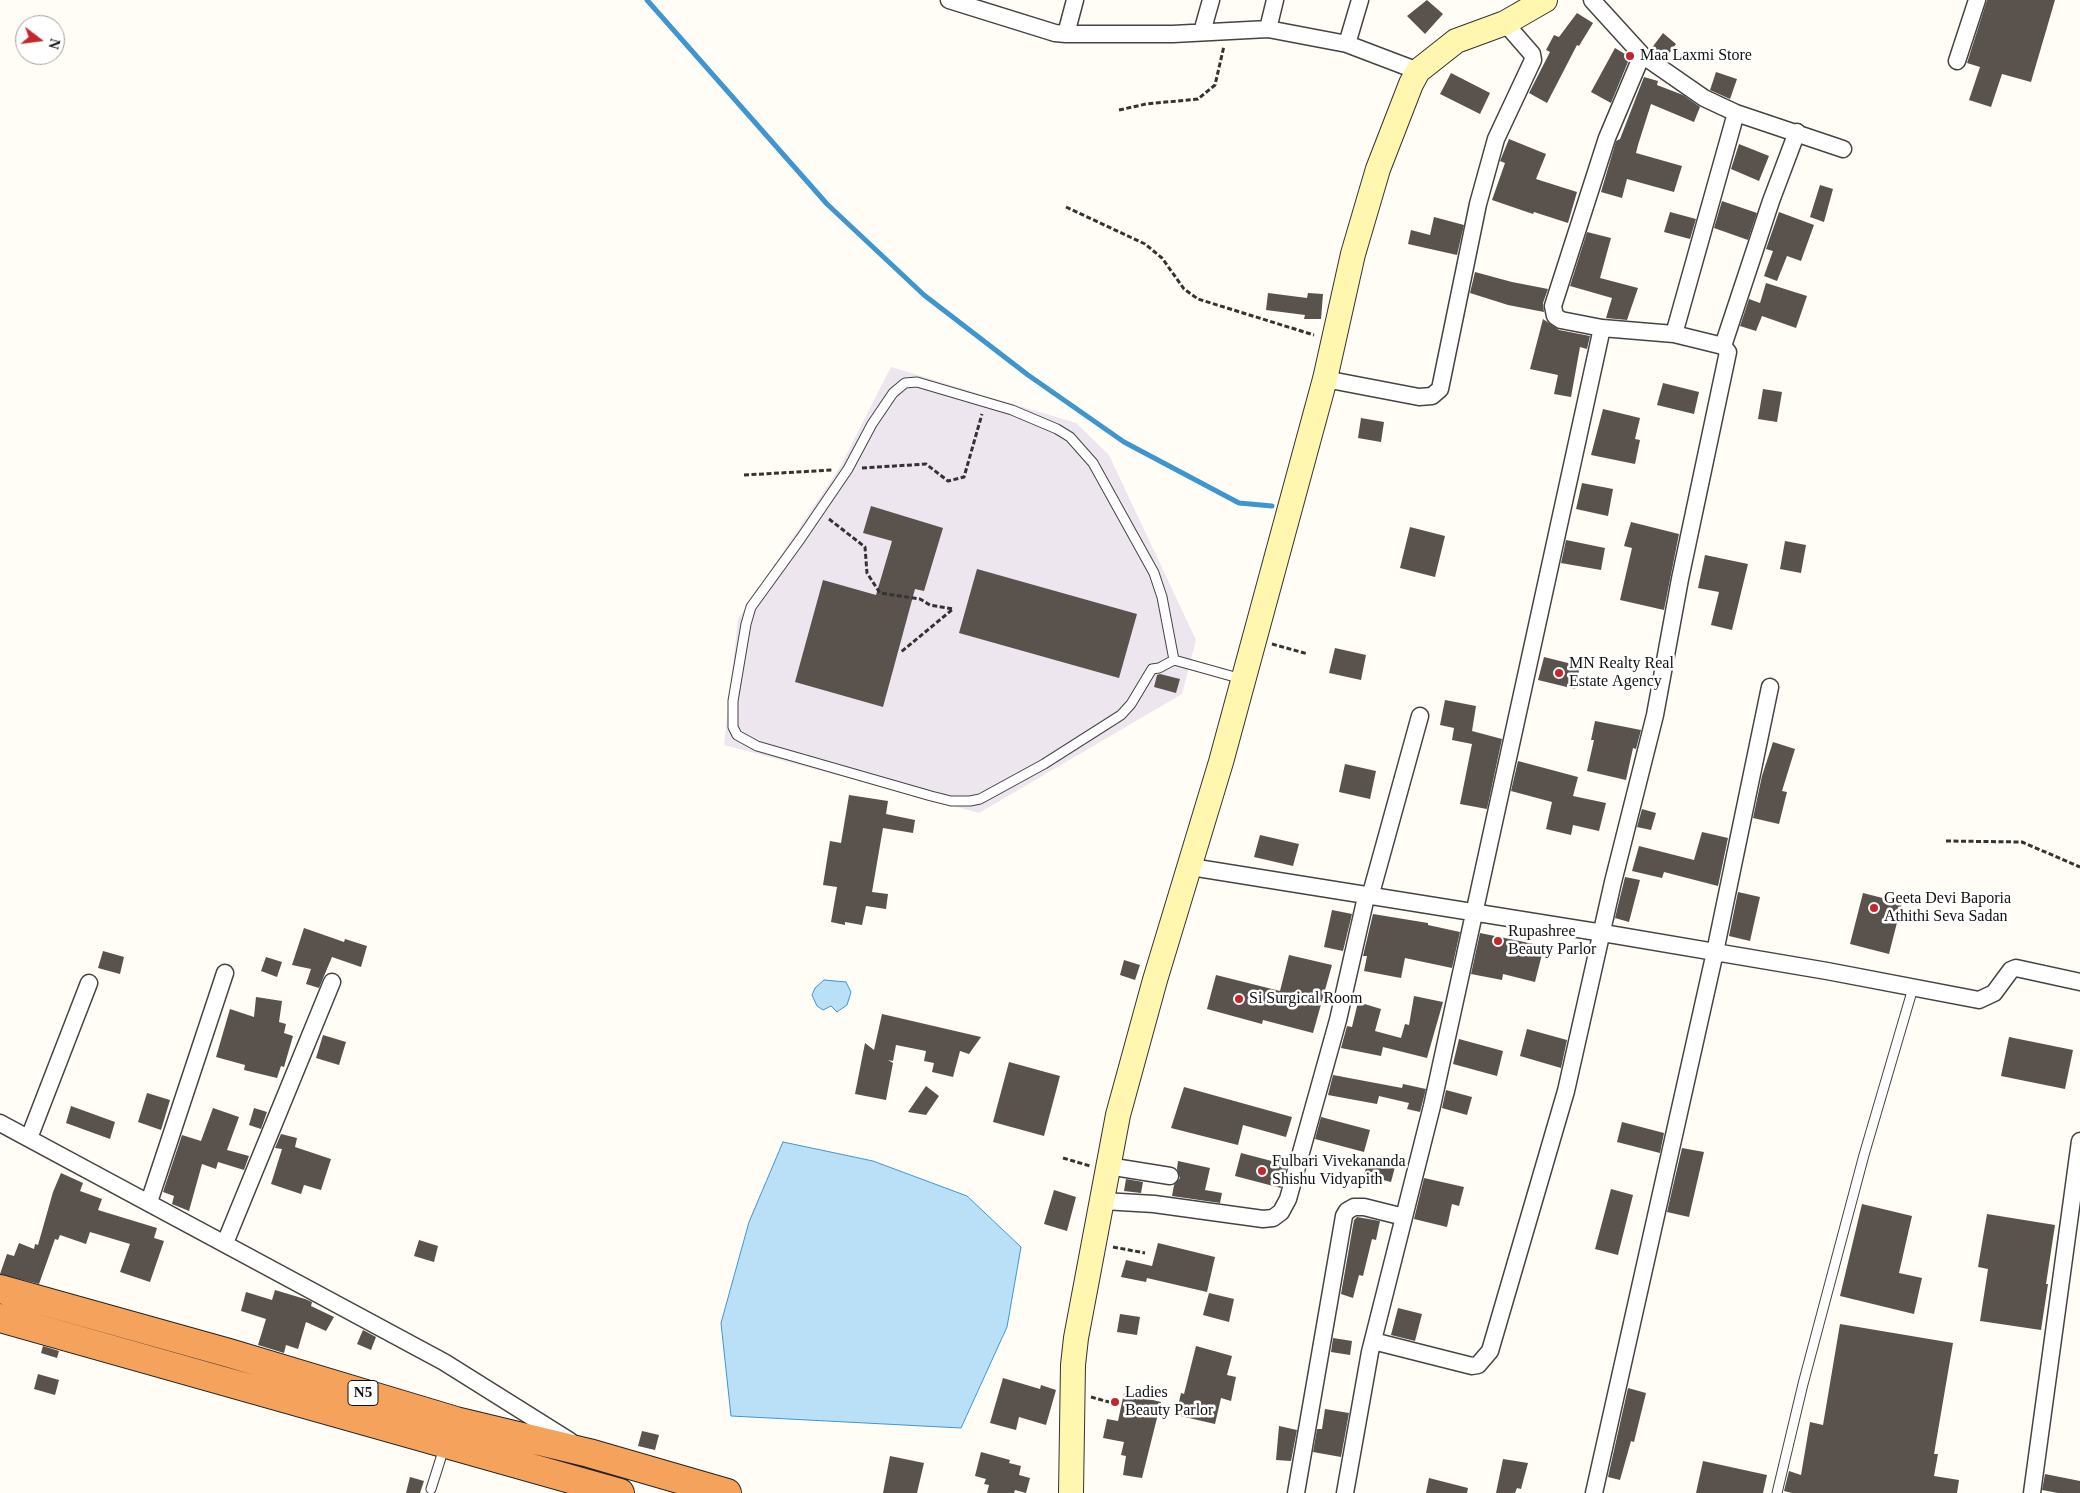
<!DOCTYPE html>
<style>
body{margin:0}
#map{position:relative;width:2080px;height:1493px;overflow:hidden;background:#fffdf5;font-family:"Times New Roman",serif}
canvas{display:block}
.north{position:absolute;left:15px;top:15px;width:50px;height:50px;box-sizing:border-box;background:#fff;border:1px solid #a0a0a0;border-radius:50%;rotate:105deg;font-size:14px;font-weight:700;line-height:20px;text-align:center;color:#111}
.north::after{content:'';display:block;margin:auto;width:18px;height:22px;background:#c4262e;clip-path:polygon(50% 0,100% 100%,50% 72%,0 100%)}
</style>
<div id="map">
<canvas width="2080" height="1493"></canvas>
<div class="north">N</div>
</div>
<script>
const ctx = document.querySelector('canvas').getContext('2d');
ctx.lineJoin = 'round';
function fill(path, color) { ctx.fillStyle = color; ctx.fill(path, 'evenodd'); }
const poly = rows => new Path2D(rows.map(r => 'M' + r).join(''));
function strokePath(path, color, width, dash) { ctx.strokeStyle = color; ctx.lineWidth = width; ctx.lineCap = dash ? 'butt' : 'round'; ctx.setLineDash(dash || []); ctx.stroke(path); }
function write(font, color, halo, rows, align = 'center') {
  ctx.font = font + ' "Times New Roman",serif'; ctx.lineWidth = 5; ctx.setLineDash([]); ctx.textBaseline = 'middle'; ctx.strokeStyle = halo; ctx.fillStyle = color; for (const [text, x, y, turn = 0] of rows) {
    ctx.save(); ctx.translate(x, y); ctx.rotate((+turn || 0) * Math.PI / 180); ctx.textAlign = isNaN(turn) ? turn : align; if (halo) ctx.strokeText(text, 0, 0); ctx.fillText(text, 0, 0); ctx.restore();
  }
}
fill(poly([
 [891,367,1076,423,1109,455,1196,640,1182,694,979,813,724,745,738,619,840,467]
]), '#eee6ef');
const water = poly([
 [824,980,846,982,851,992,847,1005,837,1012,831,1006,823,1010,817,1006,812,995,815,988,824,980],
 [783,1142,873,1161,967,1196,1021,1247,1007,1327,961,1428,731,1416,721,1323,749,1222,783,1142]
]);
fill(water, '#b9e0f7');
strokePath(water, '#3f96cf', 1);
strokePath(poly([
 [647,0,827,204,924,295,1028,375,1124,442,1239,503,1272,506]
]), '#3f96cf', 5);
fill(poly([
 [1427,0,1443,14,1425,34,1407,16],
 [1987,0,2055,0,2031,82,2002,74,1991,107,1969,100,1980,67,1967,63],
 [1577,13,1593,23,1579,46,1577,45,1547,103,1529,93,1550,52,1546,50,1554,35,1559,37],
 [1663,33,1676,44,1665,59,1651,49],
 [1615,48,1630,57,1611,103,1591,92],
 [1716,72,1737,79,1730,99,1710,90],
 [1451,73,1490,93,1480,114,1440,94],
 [1644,77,1658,81,1657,85,1683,95,1700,107,1694,122,1651,104,1638,145,1636,153,1682,166,1674,192,1627,179,1622,198,1601,192,1616,141,1620,139],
 [1509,139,1546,154,1536,179,1577,192,1568,223,1534,212,1533,214,1492,200,1505,163,1500,161],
 [1739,144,1769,156,1759,181,1731,169],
 [1820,185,1833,189,1824,222,1810,217],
 [1722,201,1757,213,1748,240,1714,228],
 [1670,212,1696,219,1690,239,1664,232],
 [1779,212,1814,225,1801,261,1787,256,1777,281,1764,276,1773,251,1766,249],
 [1434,217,1464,225,1457,255,1408,244,1411,230,1430,235],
 [1587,232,1611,238,1600,278,1638,288,1627,320,1606,318,1612,298,1570,286],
 [1475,272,1512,282,1548,289,1543,303,1544,312,1508,305,1470,293],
 [1766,283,1807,296,1796,328,1762,316,1756,331,1740,326,1749,299,1760,303],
 [1268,293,1307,298,1308,293,1323,294,1321,319,1304,319,1305,315,1266,310],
 [1543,319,1559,330,1590,336,1587,349,1580,347,1571,397,1554,394,1558,375,1530,369],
 [1663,383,1699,392,1694,414,1657,405],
 [1763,389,1782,392,1777,422,1758,419],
 [1603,409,1640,418,1635,439,1640,440,1635,464,1591,455],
 [1361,418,1384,422,1381,442,1358,438],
 [1582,483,1613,489,1608,516,1576,509],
 [871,506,943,528,924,591,915,589,883,707,795,682,823,580,876,595,892,541,863,533],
 [1631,522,1679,534,1664,610,1620,600,1632,548,1624,546],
 [1410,527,1445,536,1435,577,1400,568],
 [1566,540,1605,548,1601,570,1561,563],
 [1785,541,1806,545,1801,573,1780,569],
 [1705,555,1748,564,1732,630,1711,625,1719,592,1698,588],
 [977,569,1137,614,1119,678,959,633],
 [1335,648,1366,655,1361,680,1329,673],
 [1544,657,1580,666,1575,689,1538,680],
 [1160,674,1180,679,1176,693,1154,687,1157,675],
 [1445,700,1476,706,1472,731,1502,739,1487,809,1460,804,1472,744,1452,740,1454,728,1440,725],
 [1595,721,1641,730,1636,749,1633,748,1626,780,1587,771,1594,740,1591,740],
 [1773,742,1795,749,1782,791,1787,792,1779,824,1753,818,1762,776],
 [1518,761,1578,777,1573,796,1606,803,1599,831,1573,825,1571,835,1546,829,1552,802,1511,791],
 [1345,764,1376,771,1370,799,1339,792],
 [849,795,888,801,886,814,915,820,913,833,883,828,872,892,888,894,886,909,866,906,862,925,845,922,845,925,831,922,837,887,823,885,830,841,841,843],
 [1642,809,1656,813,1651,830,1637,827],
 [1702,832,1728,838,1718,886,1664,872,1662,878,1632,871,1639,846,1694,860],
 [1260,835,1299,844,1293,866,1254,857],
 [1625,877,1640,880,1629,922,1615,918],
 [1738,892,1760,897,1750,941,1729,936],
 [1863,893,1902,903,1889,954,1850,944],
 [1332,910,1352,914,1343,951,1324,947],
 [1373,914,1428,923,1428,925,1460,932,1452,968,1405,958,1401,978,1364,971,1367,956,1363,956],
 [304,928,344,942,345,939,367,946,361,967,332,957,319,988,306,984,311,969,292,965],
 [1480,933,1544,946,1535,982,1503,974,1502,980,1471,974],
 [103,951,124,957,120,974,98,968],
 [1289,955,1332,965,1313,1033,1263,1020,1262,1024,1207,1009,1216,975,1280,991],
 [266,957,282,962,277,977,261,971],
 [1124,960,1140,965,1135,980,1120,975],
 [1414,996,1443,1002,1427,1058,1383,1047,1381,1056,1341,1048,1347,1026,1352,1027,1358,1002,1381,1009,1375,1031,1401,1038,1405,1024,1409,1025],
 [256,997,282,1001,279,1022,286,1024,284,1033,293,1036,284,1067,281,1066,277,1078,244,1070,245,1065,216,1057,230,1009,254,1017],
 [882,1014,981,1037,969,1054,960,1051,953,1077,932,1072,934,1063,924,1061,926,1051,896,1045,893,1061,888,1060,893,1063,886,1100,855,1094,865,1043,874,1050],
 [1527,1029,1567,1040,1561,1068,1520,1056],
 [323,1035,346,1042,339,1065,316,1058],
 [2009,1037,2073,1050,2065,1089,2001,1076],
 [1459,1039,1503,1051,1497,1076,1453,1064],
 [1009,1062,1060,1076,1044,1136,993,1122],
 [1333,1075,1402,1088,1403,1084,1426,1089,1420,1112,1407,1109,1409,1103,1379,1096,1377,1104,1328,1095],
 [926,1086,939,1096,926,1115,908,1112],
 [1184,1087,1292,1117,1286,1137,1243,1125,1238,1145,1171,1128],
 [1446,1090,1472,1097,1467,1115,1442,1108],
 [147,1093,170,1100,161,1130,138,1122],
 [71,1106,115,1122,110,1139,66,1123],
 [213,1108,239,1117,227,1150,249,1156,244,1170,218,1162,216,1169,202,1164,189,1211,172,1204,174,1196,163,1192,182,1135,201,1141],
 [254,1108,267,1112,261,1129,249,1125],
 [1321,1117,1370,1130,1364,1152,1315,1139],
 [1622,1122,1664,1133,1660,1153,1617,1142],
 [281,1134,297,1138,295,1147,331,1159,321,1190,304,1185,301,1194,271,1184,282,1149,275,1148],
 [1682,1148,1704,1152,1689,1217,1667,1212],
 [1241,1153,1287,1165,1281,1188,1235,1176],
 [1178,1161,1210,1168,1205,1190,1222,1193,1220,1203,1172,1196,1174,1185,1180,1178,1177,1169],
 [1368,1161,1395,1167,1391,1182,1364,1175],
 [61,1173,83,1183,80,1191,102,1199,98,1210,157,1228,154,1238,164,1241,150,1282,120,1272,130,1244,90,1232,86,1244,60,1235,58,1240,55,1239,39,1284,0,1274,7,1254,14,1256,19,1243,34,1249,35,1244,38,1245,53,1192],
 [1424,1178,1464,1187,1459,1206,1452,1204,1447,1227,1414,1219],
 [1126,1179,1143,1182,1141,1193,1124,1191],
 [1611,1189,1633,1195,1618,1255,1595,1249],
 [1054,1190,1076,1197,1067,1231,1044,1224],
 [1862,1204,1912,1216,1899,1273,1922,1278,1914,1314,1840,1296],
 [1987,1214,2055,1225,2046,1284,2048,1284,2041,1330,1980,1321,1988,1269,1978,1267],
 [1357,1217,1380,1221,1376,1240,1372,1239,1363,1276,1359,1275,1353,1298,1341,1294,1354,1220],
 [419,1240,438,1246,434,1262,414,1256],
 [1158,1243,1215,1257,1207,1292,1147,1278,1146,1282,1121,1277,1126,1260,1152,1266],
 [275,1290,305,1299,312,1302,311,1306,334,1317,326,1331,306,1322,298,1349,286,1345,284,1353,258,1345,266,1319,241,1311,246,1292,272,1300],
 [1209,1293,1234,1299,1229,1322,1203,1315],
 [1398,1308,1422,1314,1415,1341,1391,1335],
 [1120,1314,1140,1317,1137,1335,1117,1332],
 [1840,1324,1953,1343,1934,1454,1938,1454,1934,1476,1959,1480,1957,1493,1792,1493,1784,1491,1789,1471,1801,1475,1810,1422,1823,1425],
 [363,1330,376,1337,371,1350,357,1344],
 [1333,1338,1352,1341,1350,1355,1331,1352],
 [43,1346,59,1351,57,1358,41,1353],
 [1196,1346,1232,1356,1227,1375,1236,1377,1231,1401,1221,1398,1215,1424,1176,1415,1181,1393,1184,1394],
 [38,1374,59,1380,55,1395,34,1389],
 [1003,1378,1040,1389,1041,1385,1056,1390,1046,1425,1019,1417,1016,1430,990,1423],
 [1628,1388,1646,1393,1634,1442,1631,1441,1620,1480,1608,1477],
 [1124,1393,1161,1402,1142,1478,1123,1475,1126,1456,1121,1455,1124,1442,1103,1438,1107,1419,1118,1421],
 [1325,1409,1349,1413,1341,1457,1313,1452,1317,1429,1322,1429],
 [1279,1426,1297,1430,1291,1461,1276,1460],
 [642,1431,659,1435,655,1450,638,1446],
 [981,1452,1010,1460,1009,1463,1021,1466,1019,1475,1030,1478,1026,1493,1015,1490,1014,1493,987,1493,989,1485,984,1484,986,1479,975,1476],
 [890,1456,924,1463,917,1493,883,1493],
 [1503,1459,1528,1463,1521,1489,1517,1488,1515,1493,1496,1493],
 [1703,1461,1767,1475,1763,1493,1696,1493],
 [2045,1474,2080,1481,2080,1493,2058,1493,2042,1490],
 [410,1477,424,1481,420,1493,406,1493],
 [1429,1478,1468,1488,1467,1493,1426,1493]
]), '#5a524d');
const lane = poly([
 [1174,660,1159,668,1152,669,1131,704,1121,715,1044,764,980,799,970,801,951,801,931,796,757,746,737,735,733,727,733,701,746,624,751,607,801,538,848,469,872,424,893,393,905,383,917,382,1012,410,1057,429,1070,437,1093,463,1154,573,1162,597,1174,660,1242,679],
 [431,1489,445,1445],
 [1777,1493,1803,1384,1864,1155,1913,988]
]);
const street = poly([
 [949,0,1055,33,1066,34,1173,34,1268,29,1347,44,1418,71],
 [1592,0,1642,55,1704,98,1736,113,1843,149],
 [1268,29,1275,0],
 [1202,32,1211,0],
 [1066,34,1075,0],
 [1347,44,1360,0],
 [1957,61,1977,0],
 [1674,334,1736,113],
 [1723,346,1771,201,1797,132],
 [1325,379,1419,397,1432,396,1440,389,1478,204,1496,139,1533,60,1532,54,1505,23],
 [1191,867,1603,933,1827,971,1979,1000,1994,993,2011,970,2016,968,2080,982],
 [1370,897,1420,716],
 [0,1123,444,1362,570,1441],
 [29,1138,89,983],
 [1108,1166,1170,1176],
 [1103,1201,1154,1204,1263,1219,1273,1218,1281,1212,1288,1199,1338,1020,1366,897],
 [149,1202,225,973],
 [225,1243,332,982],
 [1373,1341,1472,1366,1478,1365,1490,1351,1566,1091,1613,882,1655,715,1680,579,1728,352,1723,346,1674,334,1602,328,1561,320,1555,316,1553,306,1607,138,1642,55],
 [1296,1493,1344,1216,1347,1211,1354,1207,1364,1207,1404,1217],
 [1345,1493,1370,1352,1432,1106,1602,328],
 [1594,1493,1715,952,1770,687],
 [2032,1493,2080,1141]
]);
const secondary = poly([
 [1071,1493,1073,1365,1076,1338,1118,1115,1155,980,1221,762,1325,379,1353,254,1378,169,1411,84,1418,71,1456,41,1505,23,1545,0]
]);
const highway = poly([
 [0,1289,229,1353,456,1421,589,1453,727,1493],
 [0,1318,620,1493]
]);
strokePath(lane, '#444', 11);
strokePath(street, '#444', 19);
strokePath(secondary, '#333', 26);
strokePath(highway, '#222', 30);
strokePath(poly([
 [1119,110,1146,104,1198,99,1215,85,1224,46],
 [1066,207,1145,244,1162,258,1184,289,1198,299,1314,335],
 [862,468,926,464,948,481,964,477,982,414],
 [744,475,833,470],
 [829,519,865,547,867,573,880,593,920,599,930,605,953,609,901,652],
 [1272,644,1308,654],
 [1946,841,2022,842,2080,867],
 [1063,1158,1090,1166],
 [1113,1247,1145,1253],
 [1091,1397,1109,1402]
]), '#333', 3, [5, 2.5]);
strokePath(lane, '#fff', 9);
strokePath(street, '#fff', 16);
strokePath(secondary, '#fff6b0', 24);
strokePath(highway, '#f5a25d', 28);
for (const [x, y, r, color] of [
 [1630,56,5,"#c4262e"],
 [1559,673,5,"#c4262e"],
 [1874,908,5,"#c4262e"],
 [1498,941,5,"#c4262e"],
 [1239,999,5,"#c4262e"],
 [1262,1171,5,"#c4262e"],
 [1115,1402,5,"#c4262e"]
]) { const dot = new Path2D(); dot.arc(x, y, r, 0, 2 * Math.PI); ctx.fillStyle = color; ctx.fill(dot); strokePath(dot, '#fff', 2); }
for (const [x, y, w] of [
 [363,1393,30]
]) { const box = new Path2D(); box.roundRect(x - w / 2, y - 12.5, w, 25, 4); ctx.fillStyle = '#fff'; ctx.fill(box); strokePath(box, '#111', 1); }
write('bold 15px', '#111', null, [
 ["N5",363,1393]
]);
write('16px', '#111', '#fff', [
 ["Maa Laxmi Store",1640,56],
 ["MN Realty Real",1569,664],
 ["Estate Agency",1569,682],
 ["Geeta Devi Baporia",1884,899],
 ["Athithi Seva Sadan",1884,917],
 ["Rupashree",1508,932],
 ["Beauty Parlor",1508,950],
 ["Si Surgical Room",1249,999],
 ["Fulbari Vivekananda",1272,1162],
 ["Shishu Vidyapith",1272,1180],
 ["Ladies",1125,1393],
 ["Beauty Parlor",1125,1411]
], 'left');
</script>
